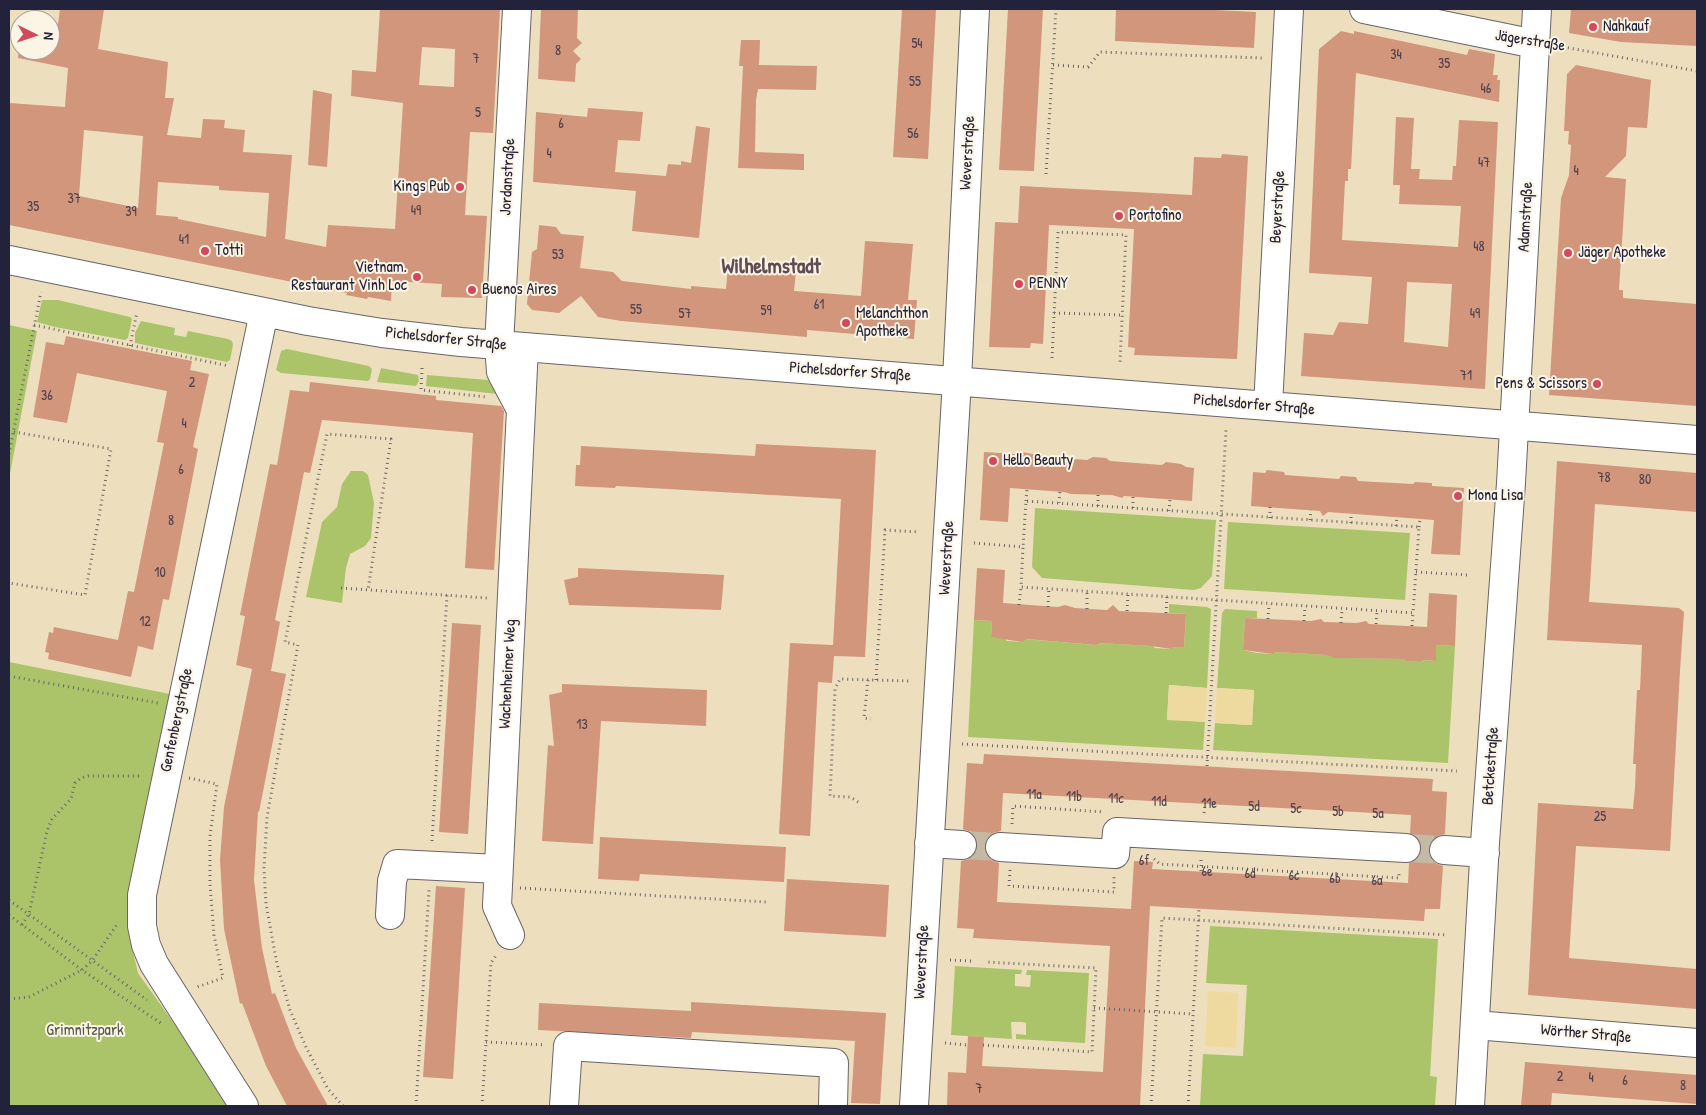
<!DOCTYPE html>
<meta charset="utf-8">
<style>
body{margin:0}
#map{position:relative;width:1706px;height:1115px;overflow:hidden;background:#eddfbd;font-family:"Patrick Hand",sans-serif}
canvas{display:block}
.frame{position:absolute;inset:0;border:10px solid #22223b;pointer-events:none}
.north{position:absolute;left:10px;top:10px;width:50px;height:50px;box-sizing:border-box;background:#fcf5e5;border:1px solid #a5a1a1;border-radius:50%;rotate:94deg;font-size:14px;font-weight:700;line-height:20px;text-align:center;color:#22223b}
.north::after{content:'';display:block;margin:auto;width:18px;height:22px;background:#d1495b;clip-path:polygon(50% 0,100% 100%,50% 72%,0 100%)}
</style>
<div id="map">
<canvas width="1706" height="1115"></canvas>
<div class="frame"></div>
<div class="north">N</div>
</div>
<script>
const ctx = document.querySelector('canvas').getContext('2d');
ctx.lineJoin = 'round';
function fill(path, color) { ctx.fillStyle = color; ctx.fill(path, 'evenodd'); }
const poly = rows => new Path2D(rows.map(r => 'M' + r).join(''));
function strokePath(path, color, width, dash) { ctx.strokeStyle = color; ctx.lineWidth = width; ctx.lineCap = dash ? 'butt' : 'round'; ctx.setLineDash(dash || []); ctx.stroke(path); }
function write(font, color, halo, rows, align = 'center') {
  ctx.font = font + ' "Patrick Hand",sans-serif'; ctx.lineWidth = 4; ctx.setLineDash([]); ctx.textBaseline = 'middle'; ctx.strokeStyle = halo; ctx.fillStyle = color; for (const [text, x, y, turn = 0] of rows) {
    ctx.save(); ctx.translate(x, y); ctx.rotate((+turn || 0) * Math.PI / 180); ctx.textAlign = isNaN(turn) ? turn : align; if (halo) ctx.strokeText(text, 0, 0); ctx.fillText(text, 0, 0); ctx.restore();
  }
}
fill(poly([
 [42,300,58,300,130,317,132,319,128,338,125,340,55,327,37,322],
 [141,321,175,328,174,335,186,337,188,331,228,339,232,341,233,345,230,360,227,362,135,343,135,333],
 [9,325,37,331,9,479],
 [287,349,369,366,372,369,370,379,368,381,281,373,276,370,281,351],
 [381,368,418,375,419,381,416,386,377,382],
 [427,375,488,380,497,394,426,386],
 [351,471,363,471,368,475,374,503,371,538,365,546,350,554,346,568,342,603,306,597,322,522,337,507,342,484],
 [1035,508,1216,520,1212,576,1201,588,1194,590,1042,578,1032,567],
 [1228,522,1410,533,1405,600,1224,589],
 [1169,604,1207,607,1211,609,1207,688,1169,685,1167,719,1205,722,1203,750,968,737,974,620,992,621,991,637,1005,638,1007,641,1022,642,1024,639,1096,645,1098,643,1153,646,1155,648,1171,649,1172,647,1184,647,1186,614,1169,613],
 [1225,609,1257,611,1257,618,1245,618,1243,650,1257,653,1272,654,1275,652,1330,655,1333,658,1346,658,1404,659,1405,661,1420,662,1422,660,1436,661,1436,645,1455,646,1448,763,1213,750,1215,723,1252,725,1254,690,1217,688,1222,613],
 [9,662,170,694,127,898,129,935,138,973,233,1106,9,1106],
 [1210,926,1438,939,1430,1076,1437,1077,1435,1106,1200,1106,1203,1054,1243,1056,1247,985,1206,983],
 [955,966,1022,970,1021,974,1015,974,1015,986,1030,987,1031,975,1026,975,1027,970,1089,973,1085,1043,1016,1039,1016,1034,1026,1035,1026,1023,1022,1022,1011,1022,1012,1039,951,1035]
]), '#abc46a');
fill(poly([
 [1169,685,1207,688,1205,722,1167,720],
 [1217,688,1254,690,1252,725,1215,723],
 [1208,991,1238,993,1236,1048,1205,1046]
]), '#eeda9e');
fill(poly([
 [60,9,104,9,98,49,168,62,165,98,174,98,167,135,201,138,203,119,225,120,224,128,245,130,243,152,292,155,285,239,326,247,328,225,395,229,403,103,351,96,352,70,376,72,380,9,500,9,493,133,470,132,465,215,487,216,482,298,441,297,442,284,392,281,391,301,368,297,367,299,346,295,347,293,9,225,9,103,65,107,68,68,18,58,20,34,20,50,50,50,50,39,56,40],
 [422,47,455,49,454,87,419,85],
 [84,130,143,136,138,208,79,196],
 [158,182,219,186,219,190,269,193,266,237,178,219,178,217,156,215],
 [541,9,578,9,577,38,582,43,573,51,581,59,576,64,575,82,538,79],
 [902,9,936,9,928,159,893,157],
 [1008,9,1043,9,1034,171,999,170],
 [1116,9,1195,9,1256,12,1254,48,1115,41],
 [1571,9,1697,9,1697,46,1621,42,1569,33],
 [1341,31,1354,34,1354,31,1467,55,1469,49,1495,54,1493,75,1498,75,1497,80,1500,80,1499,102,1356,73,1351,169,1348,169,1348,181,1345,181,1342,240,1458,247,1461,206,1399,204,1400,185,1393,185,1396,117,1414,118,1411,169,1420,169,1419,179,1452,180,1453,166,1456,166,1459,120,1498,122,1485,389,1301,376,1304,333,1333,335,1339,322,1368,324,1372,277,1309,273,1319,49],
 [1407,282,1452,284,1448,347,1404,342],
 [741,40,760,40,759,65,817,66,816,90,758,89,756,100,755,152,804,154,804,170,738,168,743,66,739,66],
 [1576,65,1651,80,1647,128,1628,127,1626,156,1605,177,1626,179,1619,290,1623,290,1623,298,1697,304,1697,406,1549,395,1561,198,1569,175,1571,145,1568,144,1569,131,1564,131,1567,74],
 [313,90,332,94,327,167,308,165],
 [588,108,643,112,640,141,618,140,615,172,666,176,668,164,681,165,681,161,691,163,696,126,710,128,699,238,632,231,636,191,533,182,536,112,587,117],
 [1222,154,1248,156,1237,359,1134,355,1135,348,1128,347,1134,229,1049,225,1043,344,1031,343,1030,348,989,347,995,222,1018,223,1020,186,1192,195,1194,157,1221,158],
 [539,225,556,227,561,234,584,236,580,268,613,272,622,281,691,289,691,286,726,289,728,266,796,271,794,291,861,296,865,241,913,244,908,300,917,300,914,339,807,330,807,337,621,321,598,317,581,296,559,313,532,310,527,304,532,252,537,249],
 [66,336,192,361,190,370,209,374,193,447,198,449,169,600,163,599,153,650,138,646,131,677,48,659,49,653,45,652,49,632,53,633,54,627,118,640,128,591,134,592,164,443,157,442,167,391,77,373,67,423,33,417,46,342,64,345],
 [310,382,436,396,436,400,501,406,504,411,494,570,465,568,473,433,322,420,310,473,304,472,275,620,280,622,271,671,286,674,259,812,258,811,254,880,262,948,272,994,275,993,296,1048,328,1106,287,1106,266,1066,242,1003,240,1004,224,929,220,860,224,807,252,669,236,665,245,616,240,615,270,464,277,465,290,390,309,392],
 [756,444,876,450,865,657,834,656,832,683,818,682,810,836,779,834,790,643,833,645,841,499,616,486,615,488,575,486,576,465,580,465,581,446,755,456],
 [1018,451,1046,457,1087,460,1093,457,1106,458,1110,461,1162,465,1166,462,1181,464,1186,467,1194,468,1192,501,1124,496,1122,498,1112,495,1071,494,1064,492,1010,488,1008,522,980,520,984,452,1015,454],
 [1557,461,1697,473,1697,512,1595,504,1589,602,1679,608,1684,612,1680,671,1670,851,1576,846,1569,958,1697,969,1697,1009,1528,995,1538,803,1633,809,1635,787,1636,764,1633,764,1637,690,1640,690,1642,645,1547,640],
 [1267,470,1284,472,1285,475,1339,479,1341,476,1356,477,1358,481,1413,484,1415,482,1432,483,1432,486,1464,488,1460,555,1431,554,1434,520,1328,512,1323,516,1320,511,1251,506,1253,472,1265,473],
 [578,568,724,575,721,610,569,605,564,580,578,577],
 [977,568,1005,570,1003,603,1058,607,1065,605,1075,608,1107,610,1113,605,1119,611,1186,614,1184,647,1172,647,1172,649,1151,646,1099,643,1096,645,1026,639,1022,642,991,637,992,621,974,620],
 [1429,593,1457,595,1455,646,1436,645,1436,661,1423,660,1420,662,1405,661,1404,659,1333,658,1328,655,1275,652,1273,654,1243,650,1245,618,1311,621,1321,619,1324,622,1357,623,1366,621,1369,624,1427,627],
 [452,623,481,625,468,834,439,832],
 [562,684,707,690,706,726,601,721,593,844,542,841,548,745,554,746,549,695,562,692],
 [984,754,1433,779,1432,791,1447,792,1445,834,1438,836,1431,841,1428,849,1430,856,1435,863,1443,866,1440,909,1425,909,1424,921,1150,906,1140,1106,947,1106,948,1072,966,1073,968,1036,984,1037,982,1066,1103,1072,1110,946,973,938,974,929,957,928,961,861,969,859,975,854,978,845,976,838,971,832,963,829,967,763,983,764],
 [1003,793,1411,815,1410,834,1420,841,1422,849,1419,857,1409,863,1408,883,1152,869,1153,862,1134,861,1131,909,997,902,999,863,991,860,986,854,984,847,987,838,993,833,1001,831],
 [600,837,786,847,784,882,640,874,639,881,598,879],
 [787,879,889,885,886,937,784,931],
 [436,886,465,888,453,1079,423,1077],
 [691,1002,886,1013,880,1104,851,1103,855,1041,692,1032,691,1038,538,1030,539,1003,691,1011],
 [1525,1062,1697,1075,1697,1104,1552,1093,1551,1106,1521,1106]
]), '#d1967c');
strokePath(poly([
 [962,845,1000,847],
 [1406,848,1444,850]
]), '#c4b9a3', 28, [28, 14]);
const minor = poly([
 [517,9,499,345,501,372,520,408],
 [1364,9,1535,44],
 [9,260,308,321,382,333,461,342,1697,440],
 [1268,406,1289,9],
 [929,843,962,845],
 [1000,847,1115,854,1117,832,1406,848],
 [1444,850,1485,853],
 [390,915,392,881,397,864,498,869],
 [510,935,497,906,524,347],
 [1475,1025,1697,1043],
 [244,1106,154,964,146,945,142,926,142,895,264,312],
 [564,1106,568,1046,834,1063,833,1106],
 [914,1106,957,380,975,9],
 [1470,1106,1485,843,1511,483,1537,9]
]);
strokePath(minor, '#696468', 30);
strokePath(poly([
 [1558,46,1697,71],
 [1053,65,1088,67,1100,52,1262,58],
 [1046,174,1056,9],
 [1054,313,1122,315],
 [34,325,229,366],
 [130,346,137,312],
 [1052,358,1058,232,1126,235,1120,363],
 [422,368,421,390,487,397],
 [9,431,111,449,85,595,9,583],
 [9,454,41,292],
 [1026,501,1027,489],
 [1059,503,1060,491],
 [1098,506,1098,494],
 [1133,508,1133,497],
 [1169,511,1170,499],
 [1270,518,1270,507],
 [1310,520,1311,510],
 [1351,523,1351,514],
 [1396,526,1397,517],
 [1419,527,1420,519],
 [974,543,1023,547,1021,587,1413,613,1419,527,1026,501,1023,547],
 [1416,572,1468,575],
 [341,588,487,598],
 [1019,605,1021,587],
 [1048,607,1049,589],
 [1087,609,1087,591],
 [1127,611,1128,594],
 [1166,613,1167,597],
 [1268,619,1269,604],
 [1304,621,1305,606],
 [1341,623,1342,609],
 [1376,624,1377,611],
 [1412,626,1413,613],
 [9,676,158,703],
 [868,680,864,718,871,719],
 [876,680,885,530,918,532],
 [962,744,1457,771],
 [1207,766,1226,430],
 [189,778,217,784,210,836,210,884,214,935,223,978,197,987],
 [858,802,850,797,830,796,835,689,840,679,910,681],
 [1204,813,1205,804],
 [1012,824,1013,806,1104,812],
 [432,841,447,595],
 [1154,859,1160,864,1399,878,1399,872],
 [1010,870,1009,886,1114,892,1114,877],
 [1201,871,1201,859],
 [520,888,767,902],
 [9,900,147,1000],
 [9,915,82,970,162,1024],
 [22,925,29,914,47,831,52,819,71,799,75,783,81,778,88,776,142,776],
 [950,960,972,961],
 [9,999,29,997,82,970,92,961,118,923],
 [1094,1008,1193,1014],
 [486,1042,545,1045],
 [945,1043,967,1045],
 [983,1045,1092,1052,1096,968,987,962],
 [343,1106,328,1089,306,1047,290,1010,277,964,266,904,264,869,267,817,298,645,285,642,327,434,391,439,368,590],
 [416,1106,429,890],
 [482,1106,491,963,497,954],
 [1151,1106,1162,918,1448,935],
 [1188,1106,1199,909]
]), '#696468', 3, [1, 4]);
strokePath(minor, '#fff', 28);
for (const [x, y, r, color] of [
 [1593,27,5,"#d1495b"],
 [460,187,5,"#d1495b"],
 [1119,216,5,"#d1495b"],
 [205,251,5,"#d1495b"],
 [1568,253,5,"#d1495b"],
 [417,277,5,"#d1495b"],
 [1019,284,5,"#d1495b"],
 [472,290,5,"#d1495b"],
 [846,323,5,"#d1495b"],
 [1597,384,5,"#d1495b"],
 [993,461,5,"#d1495b"],
 [1458,496,5,"#d1495b"]
]) { const dot = new Path2D(); dot.arc(x, y, r, 0, 2 * Math.PI); ctx.fillStyle = color; ctx.fill(dot); strokePath(dot, '#fcf5e5', 2); }
write('14px', '#4e3f4b', null, [
 ["54",917,44],
 ["8",558,51],
 ["34",1396,55],
 ["7",476,59],
 ["35",1444,64],
 ["55",915,82],
 ["46",1486,89],
 ["5",478,113],
 ["6",561,124],
 ["56",913,134],
 ["4",549,154],
 ["47",1484,163],
 ["4",1576,171],
 ["37",74,199],
 ["35",33,207],
 ["49",416,211],
 ["39",131,212],
 ["41",184,240],
 ["48",1479,247],
 ["53",558,255],
 ["61",819,305],
 ["55",636,310],
 ["59",766,311],
 ["57",685,314],
 ["49",1475,314],
 ["71",1466,376],
 ["2",192,383],
 ["36",47,396],
 ["4",184,424],
 ["6",181,470],
 ["78",1604,478],
 ["80",1645,480],
 ["8",171,521],
 ["10",160,573],
 ["12",145,622],
 ["13",582,725],
 ["11a",1034,795],
 ["11b",1074,797],
 ["11c",1116,799],
 ["11d",1159,802],
 ["11e",1209,804],
 ["5d",1254,807],
 ["5c",1296,809],
 ["5b",1338,812],
 ["5a",1378,814],
 ["25",1600,817],
 ["6f",1144,861],
 ["6e",1207,872],
 ["6d",1250,874],
 ["6c",1294,876],
 ["6b",1335,879],
 ["6a",1377,881],
 ["2",1560,1077],
 ["4",1591,1078],
 ["6",1625,1081],
 ["8",1683,1086],
 ["7",979,1089]
]);
write('16px', '#22223b', '#fcf5e5', [
 ["Nahkauf",1603,27],
 ["Kings Pub",450,187,"right"],
 ["Portofino",1129,216],
 ["Totti",215,251],
 ["Jäger Apotheke",1578,253],
 ["Vietnam.",407,268,"right"],
 ["Restaurant Vinh Loc",407,286,"right"],
 ["PENNY",1029,284],
 ["Buenos Aires",482,290],
 ["Melanchthon",856,314],
 ["Apotheke",856,332],
 ["Pens & Scissors",1587,384,"right"],
 ["Hello Beauty",1003,461],
 ["Mona Lisa",1468,496]
], 'left');
write('16px', '#22223b', '#fcf5e5', [
 ["Jägerstraße",1530,41,9],
 ["Weverstraße",968,153,-87],
 ["Jordanstraße",508,177,-87],
 ["Beyerstraße",1278,207,-87],
 ["Adamstraße",1526,217,-87],
 ["Pichelsdorfer Straße",446,339,6],
 ["Pichelsdorfer Straße",850,372,4],
 ["Pichelsdorfer Straße",1254,405,5],
 ["Weverstraße",947,558,-87],
 ["Wachenheimer Weg",508,674,-87],
 ["Genfenbergstraße",177,720,-78],
 ["Betckestraße",1491,766,-86],
 ["Weverstraße",922,962,-87],
 ["Wörther Straße",1586,1034,5]
]);
write('16px', '#525b4b', '#fcf5e5', [
 ["Grimnitzpark",85,1031]
]);
write('bold 21px', '#5f4b52', '#fcf5e5', [
 ["Wilhelmstadt",771,267]
]);
</script>
